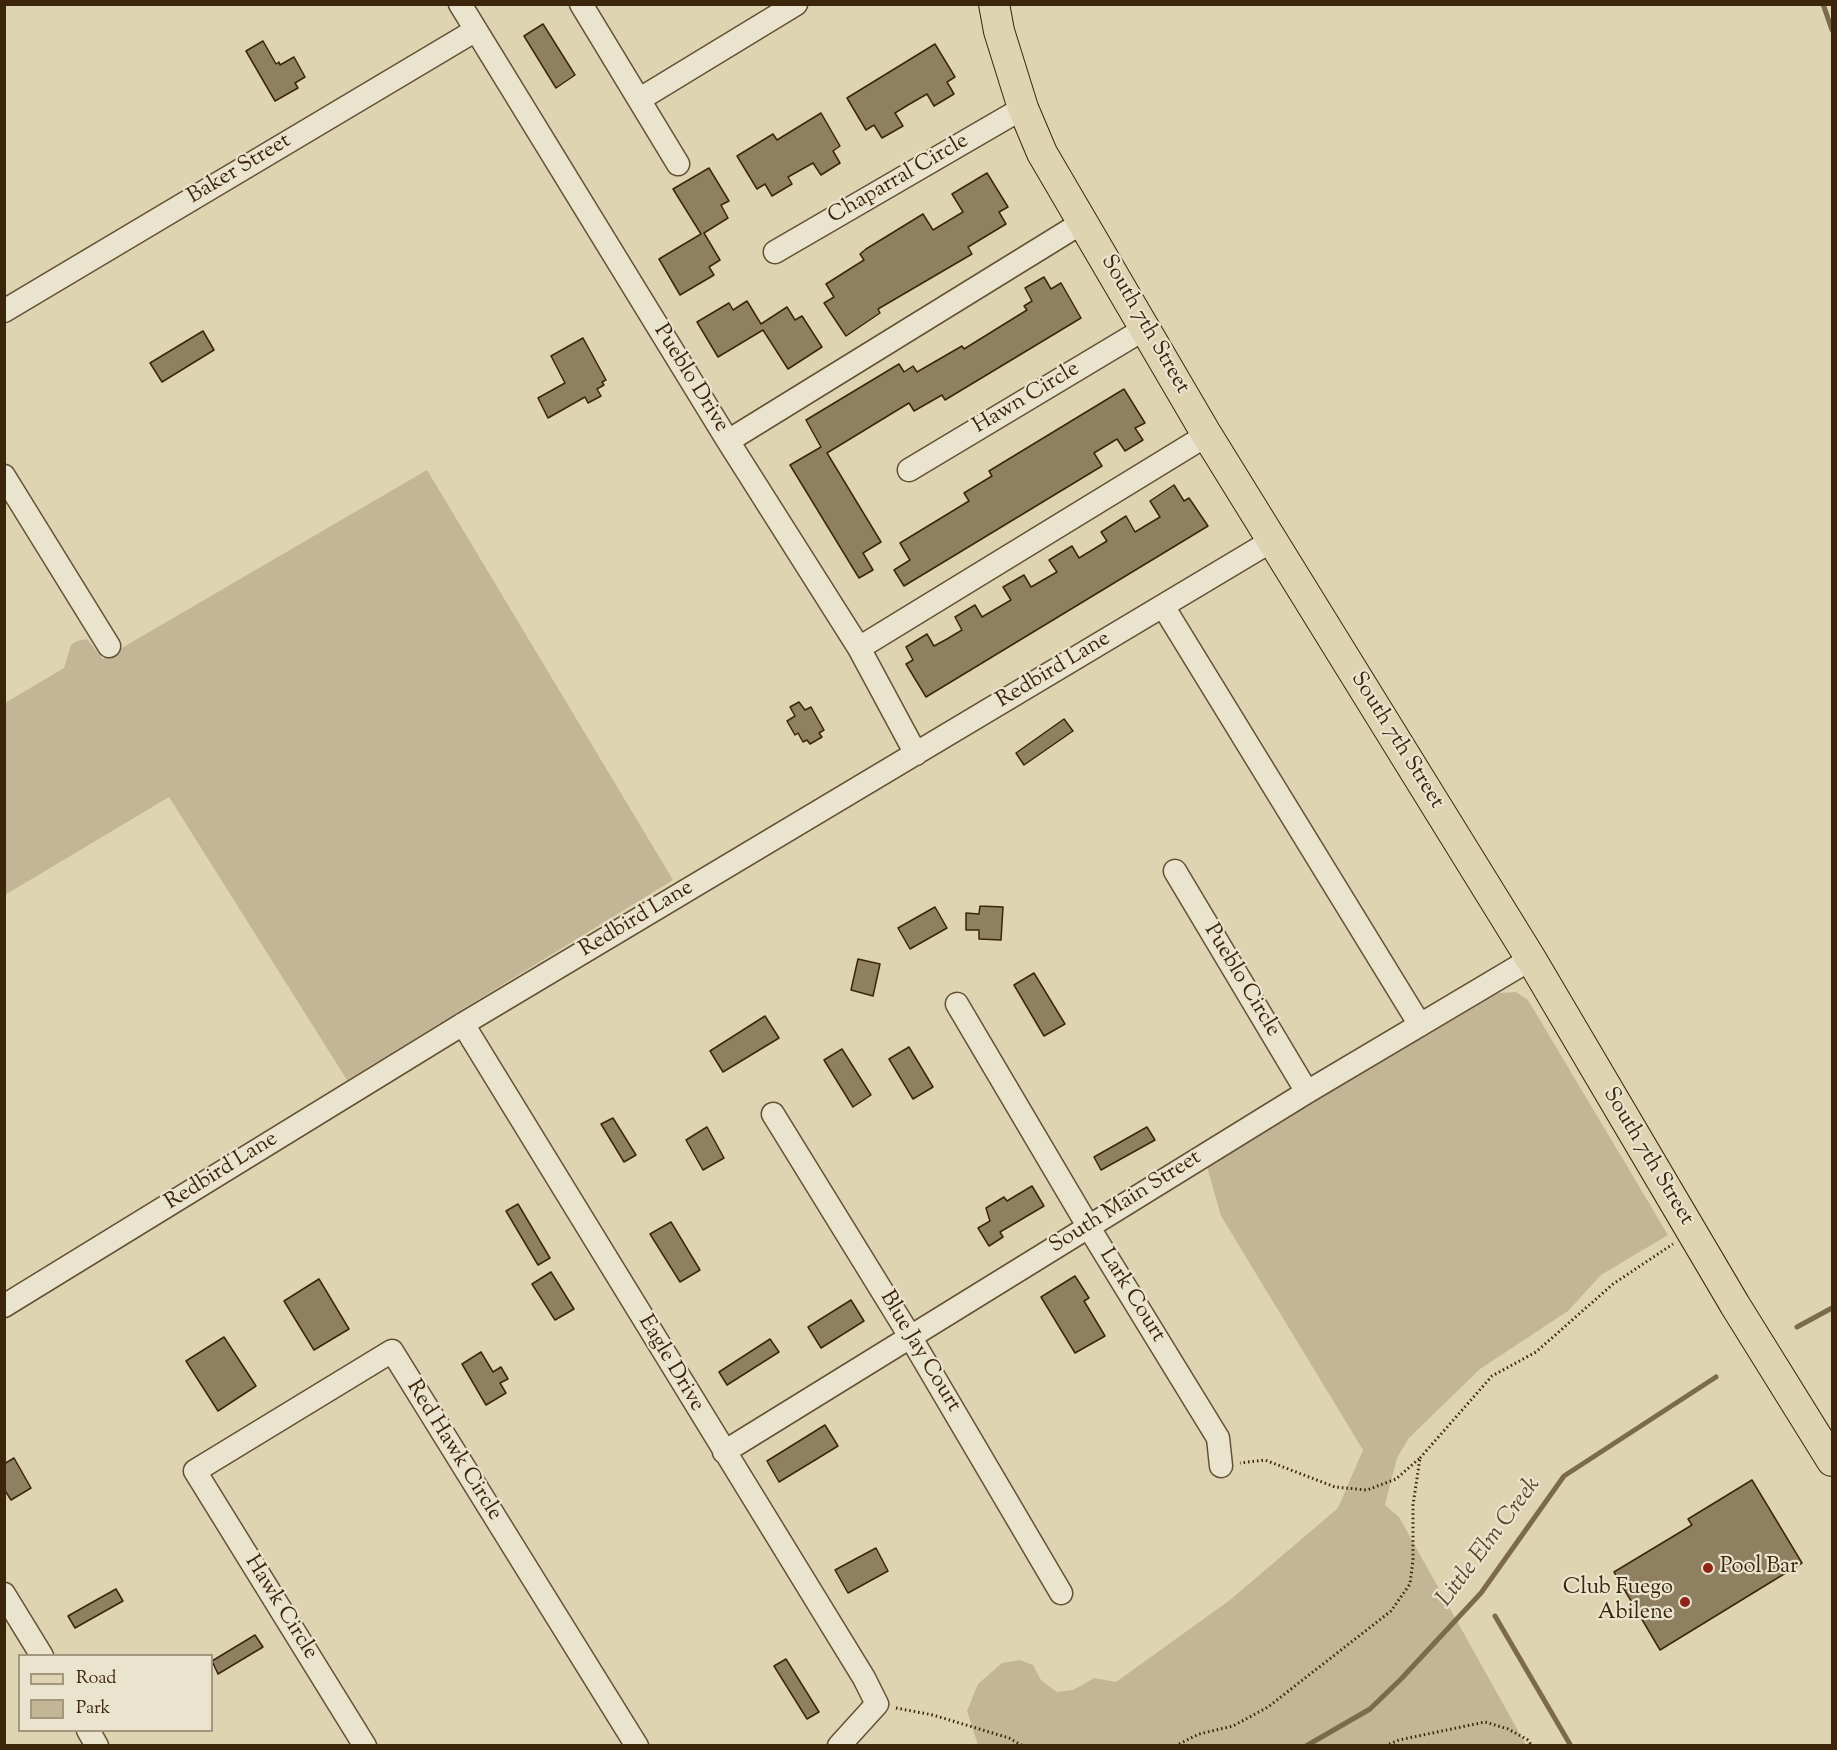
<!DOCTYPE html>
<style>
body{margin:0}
#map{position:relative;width:1837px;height:1750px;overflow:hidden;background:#dfd4b2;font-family:"Sorts Mill Goudy",serif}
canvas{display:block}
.frame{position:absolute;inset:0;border:6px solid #3b250b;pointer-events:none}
.legend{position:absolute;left:18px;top:1654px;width:195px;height:78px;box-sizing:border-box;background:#eae3cd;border:2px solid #a4977f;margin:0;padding:8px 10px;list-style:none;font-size:18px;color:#3b250b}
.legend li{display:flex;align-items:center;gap:12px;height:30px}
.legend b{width:30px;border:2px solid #a4977f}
</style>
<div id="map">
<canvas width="1837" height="1750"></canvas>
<div class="frame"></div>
<ul class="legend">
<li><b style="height:8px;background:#dfd4b2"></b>Road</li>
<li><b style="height:16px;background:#c3b696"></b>Park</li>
</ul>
</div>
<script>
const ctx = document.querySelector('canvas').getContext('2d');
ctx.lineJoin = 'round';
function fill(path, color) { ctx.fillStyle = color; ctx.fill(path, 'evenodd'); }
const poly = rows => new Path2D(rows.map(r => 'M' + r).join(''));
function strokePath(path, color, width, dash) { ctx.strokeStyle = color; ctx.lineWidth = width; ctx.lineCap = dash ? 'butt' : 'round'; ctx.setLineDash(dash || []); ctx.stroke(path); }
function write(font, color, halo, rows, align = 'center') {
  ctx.font = font + ' "Sorts Mill Goudy",serif'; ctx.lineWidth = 4.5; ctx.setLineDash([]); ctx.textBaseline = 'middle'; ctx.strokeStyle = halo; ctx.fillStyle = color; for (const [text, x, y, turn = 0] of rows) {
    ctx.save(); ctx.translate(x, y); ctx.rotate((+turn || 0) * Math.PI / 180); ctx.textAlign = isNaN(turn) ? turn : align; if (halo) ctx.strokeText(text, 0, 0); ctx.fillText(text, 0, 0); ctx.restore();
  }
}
fill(poly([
 [427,470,673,880,347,1080,169,797,5,895,5,703,64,668,71,645,77,641,87,639,103,659],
 [1516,992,1528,1000,1668,1235,1601,1275,1568,1311,1480,1369,1409,1438,1397,1458,1385,1505,1399,1517,1526,1745,978,1745,967,1711,978,1684,1002,1663,1020,1660,1033,1665,1041,1680,1057,1692,1073,1690,1094,1678,1116,1682,1230,1600,1338,1508,1363,1450,1221,1216,1207,1167,1459,1013,1499,993]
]), '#c3b696');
strokePath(poly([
 [1823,4,1832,30],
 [1797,1327,1832,1308],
 [1495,1616,1571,1746],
 [1306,1746,1370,1709,1401,1679,1481,1593,1564,1476,1716,1377]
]), '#7c6a4d', 5);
const building = poly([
 [543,24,575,75,556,88,524,36,543,24],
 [263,41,276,64,279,62,280,65,294,57,305,77,295,83,298,88,275,101,246,51,263,41],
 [935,44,955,77,947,82,954,94,934,106,927,94,908,105,895,113,903,126,882,138,874,125,866,130,847,98,935,44],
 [821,113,840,146,833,151,840,163,821,175,813,163,788,177,792,184,772,196,765,184,757,189,737,156,773,134,777,140,821,113],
 [709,168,729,201,721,205,728,218,704,233,720,260,709,267,714,275,680,295,659,259,701,234,673,189,709,168],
 [987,173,1008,207,999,212,1006,224,968,247,972,254,878,309,880,313,846,336,824,303,834,297,826,284,864,260,860,254,866,249,923,214,933,230,963,212,952,194,987,173],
 [1044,277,1051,289,1061,283,1081,318,945,400,942,395,914,411,909,403,827,453,881,542,863,553,873,570,859,578,790,465,821,447,806,420,899,364,904,372,913,366,917,372,962,346,964,349,1027,310,1024,306,1032,301,1025,288,1044,277],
 [747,301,761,324,787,307,795,320,802,316,822,347,788,369,763,330,718,357,697,322,729,303,733,310,747,301],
 [203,331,214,350,162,382,150,363,203,331],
 [583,338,606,380,602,382,604,385,597,389,601,396,588,403,585,397,548,418,538,398,565,383,551,356,583,338],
 [1124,389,1145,423,1135,428,1143,440,1125,451,1117,439,1094,453,1102,466,904,586,894,570,910,560,900,543,969,501,964,493,992,476,989,471,1124,389],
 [1174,485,1184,501,1189,498,1208,526,926,697,906,664,913,660,906,647,927,634,934,646,947,639,962,630,955,617,975,605,982,617,1011,600,1003,587,1024,575,1031,587,1057,572,1049,560,1072,546,1079,558,1107,541,1101,532,1126,516,1135,532,1160,517,1150,501,1174,485],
 [799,702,805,710,811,707,824,730,819,733,822,737,810,744,807,740,803,742,798,733,795,735,787,721,795,716,790,707,799,702],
 [1064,719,1073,731,1024,765,1016,753,1064,719],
 [980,906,1003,907,1001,940,979,939,979,930,966,930,966,913,979,914,980,906],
 [935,907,947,928,910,949,898,928,935,907],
 [858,959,880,964,873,996,851,990,858,959],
 [1034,973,1065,1024,1044,1036,1014,985,1034,973],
 [765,1016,779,1038,723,1072,710,1051,765,1016],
 [909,1047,933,1087,913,1099,889,1059,909,1047],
 [842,1049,871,1095,853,1107,824,1060,842,1049],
 [613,1118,636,1155,624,1162,601,1124,613,1118],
 [707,1127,724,1158,703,1170,686,1140,707,1127],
 [1147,1127,1155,1140,1101,1170,1094,1157,1147,1127],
 [1032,1186,1044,1206,1000,1232,1003,1237,989,1246,978,1228,990,1221,986,1208,1004,1197,1007,1201,1032,1186],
 [518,1204,550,1258,538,1265,506,1211,518,1204],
 [671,1222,700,1270,680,1282,650,1234,671,1222],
 [551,1272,574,1309,555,1320,532,1284,551,1272],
 [1075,1276,1089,1298,1084,1301,1105,1336,1075,1353,1041,1297,1075,1276],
 [319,1279,349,1329,314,1350,284,1301,319,1279],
 [851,1300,864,1321,821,1348,808,1327,851,1300],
 [224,1337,256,1386,218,1411,186,1361,224,1337],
 [770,1339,779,1352,727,1385,719,1372,770,1339],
 [481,1352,493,1372,501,1367,508,1379,500,1383,506,1393,486,1405,462,1364,481,1352],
 [825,1425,838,1446,779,1482,767,1461,825,1425],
 [14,1458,31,1488,11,1500,4,1489,4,1464,14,1458],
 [1752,1480,1802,1563,1660,1650,1614,1572,1692,1525,1688,1519,1752,1480],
 [876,1548,888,1571,848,1593,835,1570,876,1548],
 [116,1589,123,1601,75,1628,68,1616,116,1589],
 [255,1635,263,1647,218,1674,212,1661,255,1635],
 [786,1659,819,1712,807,1719,774,1666,786,1659]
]);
fill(building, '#908062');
strokePath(building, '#3b250b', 1.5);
const minor = poly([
 [460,4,728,441,859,648,916,754],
 [581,4,678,164],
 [640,99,796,4],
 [775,252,1023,108],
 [4,311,476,30],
 [728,441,1083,222],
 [909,470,1146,328],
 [4,476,109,646],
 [1163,606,1420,1025],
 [859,648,1207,435],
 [1175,871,1307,1092],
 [957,1004,1088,1226,1218,1438,1221,1466],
 [463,1024,864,1678,877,1704,839,1746],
 [773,1114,911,1338,1061,1593],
 [4,1306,463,1024,1273,540],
 [724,1452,1307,1092,1531,959],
 [4,1594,42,1656],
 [88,1730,97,1746],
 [365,1746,195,1471,392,1351,637,1746]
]);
const major = poly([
 [994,4,999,31,1023,108,1042,153,1207,435,1531,959,1735,1305,1832,1461]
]);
strokePath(minor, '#645135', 25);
strokePath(major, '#3b250b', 32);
strokePath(poly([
 [1420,1458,1492,1376,1536,1352,1613,1284,1673,1244],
 [896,1708,933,1715,1009,1738,1023,1746],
 [1175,1746,1199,1734,1233,1726,1268,1707,1391,1611,1410,1584,1413,1560,1413,1505,1420,1458,1396,1479,1367,1490,1335,1487,1265,1460,1240,1463],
 [1385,1746,1399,1740,1485,1722,1508,1729,1528,1740,1532,1746]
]), '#3b250b', 3, [1.5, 3]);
strokePath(minor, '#eae3cd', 22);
strokePath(major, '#dfd4b2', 30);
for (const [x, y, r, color] of [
 [1708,1568,6,"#8f2418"],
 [1685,1602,6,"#8f2418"]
]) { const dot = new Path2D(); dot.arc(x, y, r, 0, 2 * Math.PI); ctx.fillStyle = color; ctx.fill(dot); strokePath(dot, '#eae3cd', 2); }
write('22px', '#3b250b', '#eae3cd', [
 ["Baker Street",240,170,-31],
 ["Chaparral Circle",899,180,-30],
 ["South 7th Street",1144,325,60],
 ["Pueblo Drive",690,379,58],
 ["Hawn Circle",1027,399,-31],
 ["Redbird Lane",1054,671,-31],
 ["South 7th Street",1396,741,58],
 ["Redbird Lane",637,920,-31],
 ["Pueblo Circle",1241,981,59],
 ["South 7th Street",1647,1157,59],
 ["Redbird Lane",222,1172,-32],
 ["South Main Street",1126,1203,-32],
 ["Lark Court",1131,1296,58],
 ["Blue Jay Court",919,1352,59],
 ["Eagle Drive",670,1364,59],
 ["Red Hawk Circle",453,1451,58],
 ["Hawk Circle",280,1608,58]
]);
write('22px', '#3b250b', '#eae3cd', [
 ["Pool Bar",1720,1568],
 ["Club Fuego",1673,1589,"right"],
 ["Abilene",1673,1614,"right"]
], 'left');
write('italic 24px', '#5b482c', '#eae3cd', [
 ["Little Elm Creek",1490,1543,-53]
]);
</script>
